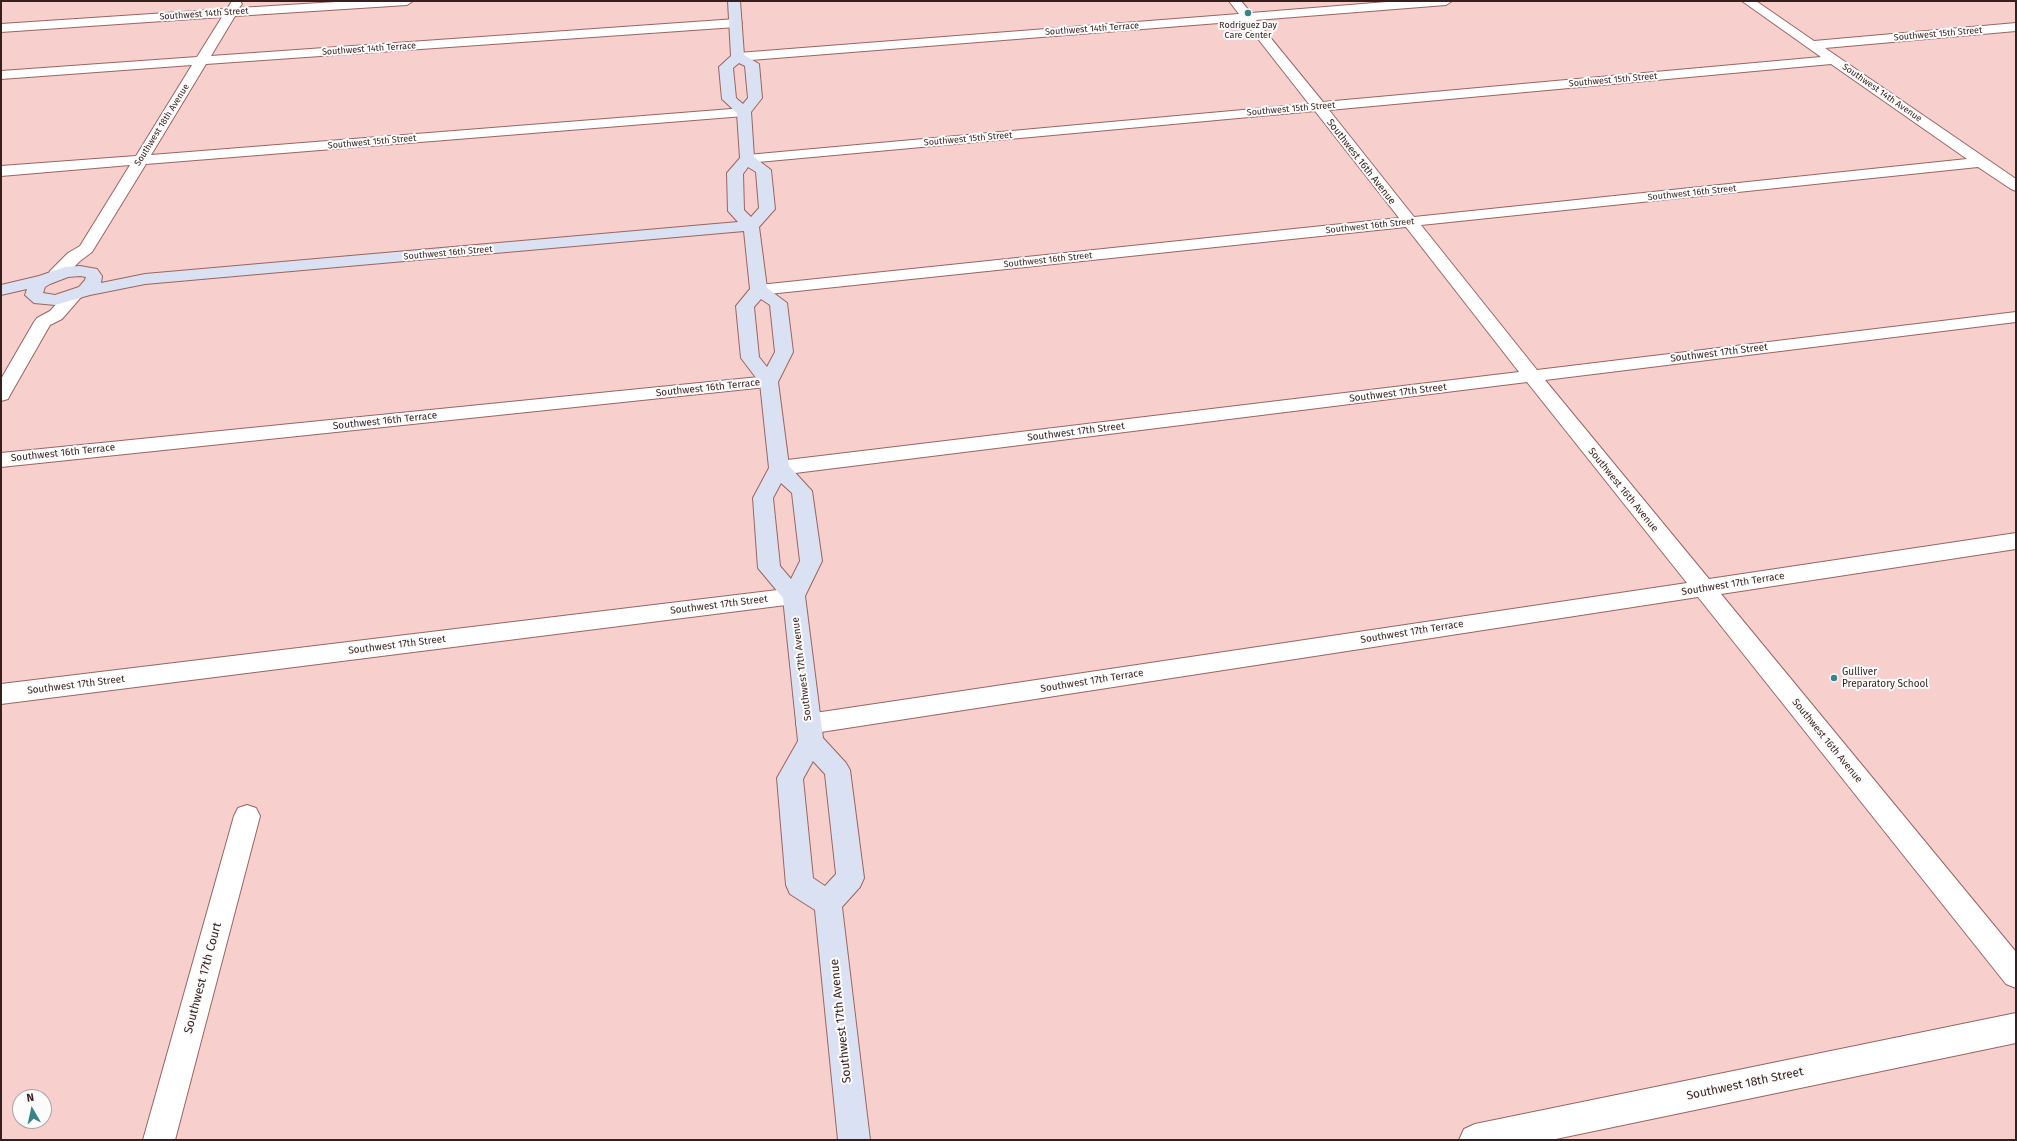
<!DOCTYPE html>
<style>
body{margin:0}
#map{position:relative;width:2017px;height:1141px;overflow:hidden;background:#f7d0cd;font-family:"Fira Sans",sans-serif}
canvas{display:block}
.frame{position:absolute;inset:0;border:2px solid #371f1e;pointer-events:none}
.north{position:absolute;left:12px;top:1089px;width:40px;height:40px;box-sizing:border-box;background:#fbfcfb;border:1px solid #ada4a3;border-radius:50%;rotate:351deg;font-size:11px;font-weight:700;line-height:16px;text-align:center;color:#371f1e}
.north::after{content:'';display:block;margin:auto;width:14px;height:18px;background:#3b8389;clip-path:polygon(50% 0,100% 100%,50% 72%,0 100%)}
</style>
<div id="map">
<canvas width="2017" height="1141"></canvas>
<div class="frame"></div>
<div class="north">N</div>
</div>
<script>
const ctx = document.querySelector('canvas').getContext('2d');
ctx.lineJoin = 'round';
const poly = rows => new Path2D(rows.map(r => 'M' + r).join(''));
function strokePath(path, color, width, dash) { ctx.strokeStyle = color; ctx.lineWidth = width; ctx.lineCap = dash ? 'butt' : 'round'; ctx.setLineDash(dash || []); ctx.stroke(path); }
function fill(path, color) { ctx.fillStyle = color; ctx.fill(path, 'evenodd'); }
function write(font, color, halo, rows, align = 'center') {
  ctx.font = font + ' "Fira Sans",sans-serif'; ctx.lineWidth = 4; ctx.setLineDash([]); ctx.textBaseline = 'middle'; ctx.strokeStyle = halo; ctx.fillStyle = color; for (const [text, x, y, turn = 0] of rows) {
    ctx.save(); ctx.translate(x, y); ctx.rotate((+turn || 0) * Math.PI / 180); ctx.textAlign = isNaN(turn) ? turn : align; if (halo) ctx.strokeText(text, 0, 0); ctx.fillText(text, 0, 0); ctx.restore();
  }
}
const street = poly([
 [232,1,240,1,242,4,239,8,352,1,413,1,407,5,235,16,211,56,736,19,742,23,736,27,206,64,151,155,744,108,749,109,751,112,749,115,744,116,146,164,92,252,80,261,62,279,56,280,50,279,48,275,50,271,68,253,80,246,130,165,1,176,1,166,136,156,192,65,1,79,1,71,197,57,222,17,1,32,1,24,227,9,232,1],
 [1229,1,1241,1,1251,13,1399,1,1452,1,1446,5,1256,20,1323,102,1821,57,1742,1,1756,1,1814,41,2016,23,2016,31,1825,48,2016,179,2016,191,2011,189,1978,167,1421,225,1537,370,2016,312,2016,322,1545,380,1709,579,2016,533,2016,549,1721,594,2016,952,2016,988,2006,984,1698,597,808,734,799,731,796,724,799,717,808,714,1687,583,1527,382,779,475,772,473,769,468,772,463,779,461,1519,372,1406,227,759,295,753,294,750,290,753,286,759,285,1399,218,1315,111,747,163,742,162,740,159,742,156,747,155,1309,104,1244,21,738,61,731,57,738,53,1239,14,1229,1],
 [1831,64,1967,159,1414,217,1329,110,1831,64],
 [73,291,79,292,82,296,62,319,50,325,10,395,8,399,1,401,1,379,34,322,37,318,50,311,67,292,73,291],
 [769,376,776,378,778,382,776,386,1,467,1,453,769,376],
 [794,588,802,590,805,596,802,602,794,604,1,704,1,684,794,588],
 [247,805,256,808,260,816,175,1140,143,1140,234,816,238,808,247,805],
 [2016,1013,2016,1043,1551,1140,1459,1140,1464,1129,1475,1124,2016,1013]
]);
const secondary = poly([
 [728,1,740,1,744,55,759,64,762,98,751,112,754,157,771,170,775,209,759,227,767,288,787,303,793,352,778,382,789,466,812,491,822,561,805,596,823,738,846,763,850,770,864,878,860,887,842,907,870,1140,838,1140,815,910,790,894,786,885,777,778,798,741,783,598,758,568,753,498,769,468,760,383,741,358,736,306,750,289,744,231,145,284,90,295,55,305,34,303,25,295,27,289,1,295,1,285,39,276,65,267,80,266,97,269,102,276,101,283,145,274,738,222,728,211,727,173,740,158,737,113,722,99,719,67,731,56,728,1],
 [739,63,745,66,748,98,743,104,736,98,733,68,739,63],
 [748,167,756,172,759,208,751,217,744,210,743,174,748,167],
 [80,276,86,277,85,280,79,287,55,295,43,293,45,287,50,284,68,277,80,276],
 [761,299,770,305,775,352,767,367,759,357,754,307,761,299],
 [781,483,792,493,800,561,791,579,780,566,773,498,781,483],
 [813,761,825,774,836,874,825,886,813,878,803,779,813,761]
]);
strokePath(street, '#9b6460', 2);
strokePath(secondary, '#9b6460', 2);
fill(street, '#fff');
fill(secondary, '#d9e1f3');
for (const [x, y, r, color] of [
 [1248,13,4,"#3b8389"],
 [1834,678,4,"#3b8389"]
]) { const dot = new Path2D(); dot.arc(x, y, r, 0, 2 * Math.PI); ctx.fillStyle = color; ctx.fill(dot); strokePath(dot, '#fbfcfb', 1.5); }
write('9px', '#371f1e', '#fbfcfb', [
 ["Southwest 14th Street",204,14,-4],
 ["Southwest 14th Terrace",1092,29,-4],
 ["Southwest 15th Street",1938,34,-5],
 ["Southwest 14th Terrace",369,49,-4],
 ["Southwest 15th Street",1613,80,-5],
 ["Southwest 14th Avenue",1882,93,35],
 ["Southwest 15th Street",1291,109,-5],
 ["Southwest 18th Avenue",162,125,-58],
 ["Southwest 15th Street",968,139,-5],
 ["Southwest 15th Street",372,142,-5],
 ["Southwest 16th Street",1692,193,-6],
 ["Southwest 16th Street",1370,226,-6],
 ["Southwest 16th Street",448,253,-5],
 ["Southwest 16th Street",1048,260,-6]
]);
write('9px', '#371f1e', '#fbfcfb', [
 ["Rodriguez Day",1248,25],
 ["Care Center",1248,35]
]);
write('10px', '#371f1e', '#fbfcfb', [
 ["Southwest 16th Avenue",1361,162,52],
 ["Southwest 17th Street",1719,353,-7],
 ["Southwest 16th Terrace",708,388,-6],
 ["Southwest 17th Street",1398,393,-7],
 ["Southwest 16th Terrace",385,421,-6],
 ["Southwest 17th Street",1076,432,-7],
 ["Southwest 16th Terrace",63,453,-6],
 ["Southwest 16th Avenue",1623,490,51],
 ["Southwest 17th Terrace",1733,584,-9],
 ["Southwest 17th Street",719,605,-7],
 ["Southwest 17th Terrace",1412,632,-9],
 ["Southwest 17th Street",397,645,-7],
 ["Southwest 17th Avenue",802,669,-97],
 ["Southwest 17th Terrace",1092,681,-9],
 ["Southwest 17th Street",76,685,-7],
 ["Southwest 16th Avenue",1827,741,51]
]);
write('10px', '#371f1e', '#fbfcfb', [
 ["Gulliver",1842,672],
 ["Preparatory School",1842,684]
], 'left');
write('12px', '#371f1e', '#fbfcfb', [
 ["Southwest 17th Court",203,978,-75],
 ["Southwest 17th Avenue",841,1021,-96],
 ["Southwest 18th Street",1745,1084,-12]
]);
</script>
